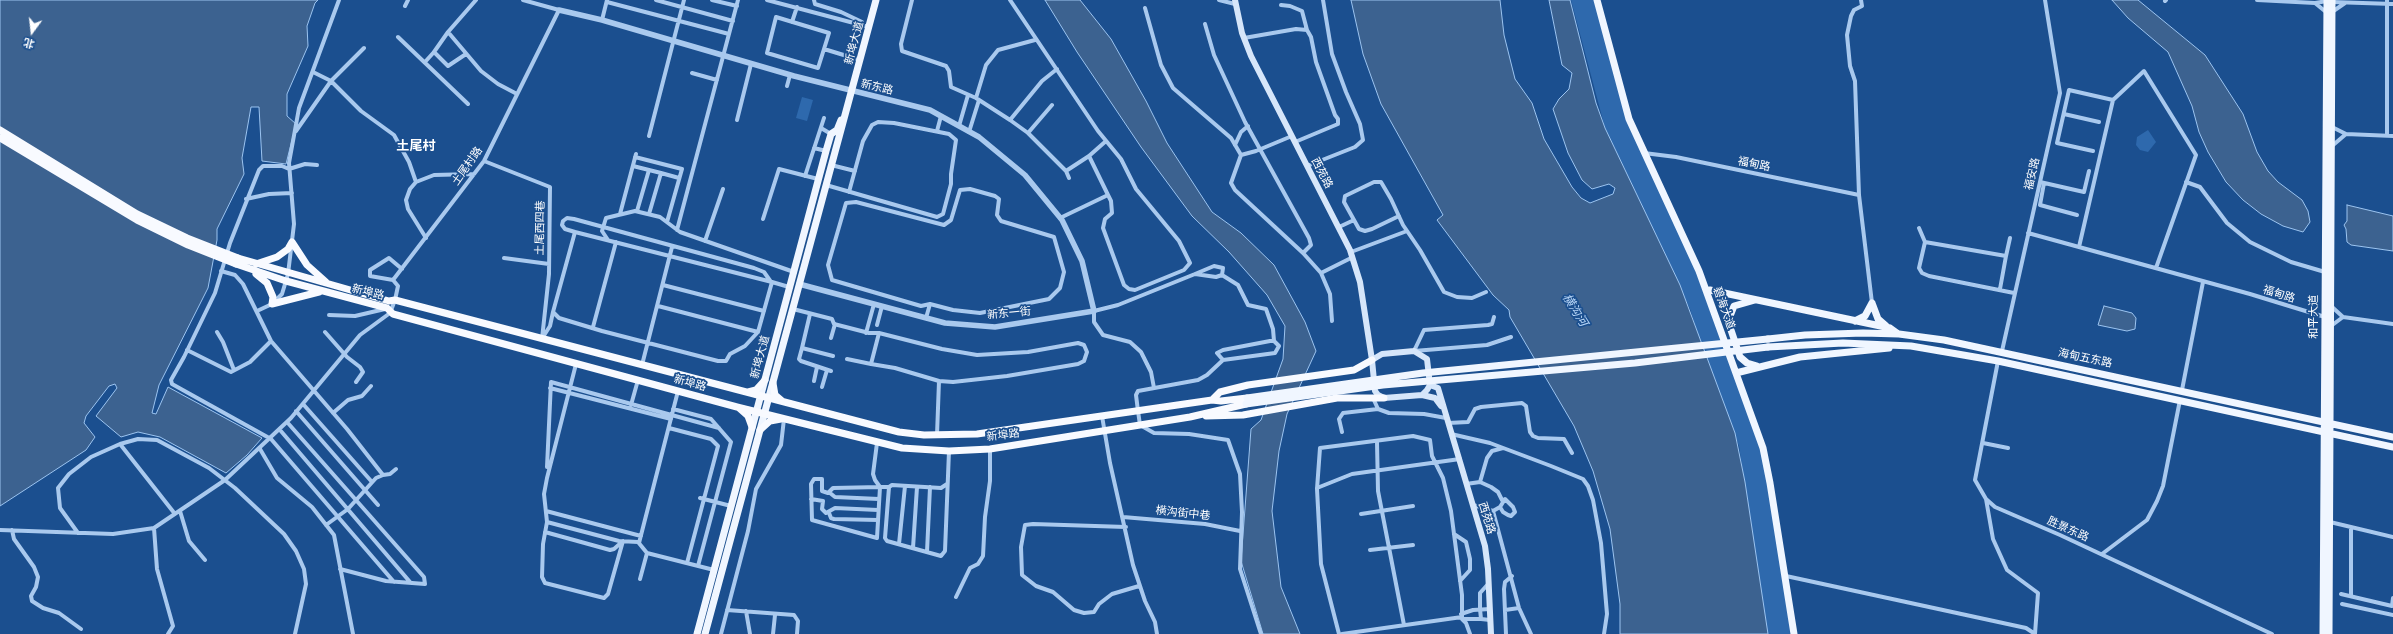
<!DOCTYPE html>
<meta charset="utf-8">
<style>
body{margin:0}
#map{position:relative;width:2393px;height:634px;overflow:hidden;background:#1b4f8f;font-family:"Golos Text","Noto Sans SC",sans-serif}
canvas{display:block}
.north{position:absolute;left:12px;top:12px;width:40px;height:40px;-webkit-text-stroke:3px #1b4f8f;paint-order:stroke;rotate:195deg;font-size:11px;font-weight:700;line-height:16px;text-align:center;color:#fff}
.north::after{content:'';display:block;margin:auto;width:14px;height:18px;background:#fff;clip-path:polygon(50% 0,100% 100%,50% 72%,0 100%)}
</style>
<div id="map">
<canvas width="2393" height="634"></canvas>
<div class="north">北</div>
</div>
<script>
const ctx = document.querySelector('canvas').getContext('2d');
ctx.lineJoin = 'round';
function fill(path, color) { ctx.fillStyle = color; ctx.fill(path, 'evenodd'); }
const poly = rows => new Path2D(rows.map(r => 'M' + r).join(''));
function strokePath(path, color, width, dash) { ctx.strokeStyle = color; ctx.lineWidth = width; ctx.lineCap = dash ? 'butt' : 'round'; ctx.setLineDash(dash || []); ctx.stroke(path); }
function write(font, color, halo, rows, align = 'center') {
  ctx.font = font + ' "Golos Text","Noto Sans SC",sans-serif'; ctx.lineWidth = 3.5; ctx.setLineDash([]); ctx.textBaseline = 'middle'; ctx.strokeStyle = halo; ctx.fillStyle = color; for (const [text, x, y, turn = 0] of rows) {
    ctx.save(); ctx.translate(x, y); ctx.rotate((+turn || 0) * Math.PI / 180); ctx.textAlign = isNaN(turn) ? turn : align; if (halo) ctx.strokeText(text, 0, 0); ctx.fillText(text, 0, 0); ctx.restore();
  }
}
fill(poly([
 [1571,0,1597,0,1634,131,1683,238,1765,456,1789,606,1790,634,1767,634,1739,446,1707,362,1690,309,1605,128],
 [802,97,813,100,807,121,796,118],
 [2148,130,2156,142,2148,152,2140,150,2136,145,2137,137]
]), '#2e69ad');
const water = poly([
 [0,0,318,0,315,3,307,26,308,46,287,94,287,116,296,124,286,164,262,161,259,107,251,107,242,158,244,174,217,229,217,240,208,288,159,385,152,413,156,414,168,387,262,438,247,455,226,473,160,437,138,432,121,437,96,416,117,388,115,384,109,386,86,416,84,423,95,437,86,450,0,506,0,0],
 [1045,0,1080,0,1111,39,1146,101,1167,143,1212,212,1241,233,1274,265,1305,322,1316,351,1287,414,1279,451,1272,511,1281,587,1300,634,1263,634,1241,561,1251,429,1261,420,1283,359,1285,326,1267,295,1229,252,1192,216,1141,147,1077,52,1045,0],
 [1351,0,1500,0,1504,35,1515,79,1532,103,1544,139,1572,187,1581,198,1590,203,1613,194,1615,188,1609,184,1592,189,1582,180,1568,153,1553,109,1559,99,1569,89,1572,73,1562,65,1549,0,1570,0,1596,103,1605,128,1680,285,1735,433,1745,482,1768,634,1620,634,1620,604,1610,529,1593,471,1574,426,1510,317,1509,310,1493,295,1437,220,1443,215,1381,104,1363,54,1351,0],
 [2112,0,2138,0,2205,55,2243,114,2257,152,2268,171,2278,182,2302,200,2308,211,2310,222,2303,232,2283,226,2261,214,2243,200,2226,182,2208,152,2199,132,2192,106,2168,52,2128,18,2112,0],
 [2347,205,2393,216,2393,251,2351,245,2347,242,2346,229,2344,225,2347,221,2347,205],
 [2104,306,2132,313,2136,318,2135,329,2127,331,2098,325,2104,306]
]);
fill(water, '#3c6290');
strokePath(water, '#9cc4f0', 1);
strokePath(poly([
 [476,0,448,32,481,71,498,84,517,94],
 [656,0,733,21],
 [712,0,737,6],
 [767,0,869,27],
 [814,0,815,4,841,12,862,22],
 [912,0,901,44,902,51,946,66,949,71,951,87,976,98,1010,120],
 [1010,0,1098,131,1121,159,1136,189,1179,241,1190,263,1184,270,1135,290,1129,289,1124,285,1103,228,1105,219,1112,213,1111,201,1108,195,1060,218],
 [1219,0,1235,4],
 [1861,0,1862,6,1854,10,1851,16,1847,35,1850,66,1855,81,1859,195,1872,303],
 [2257,0,2315,3,2327,1],
 [2165,1,2166,0],
 [607,2,729,34],
 [2332,2,2393,4],
 [2315,3,2326,12],
 [1281,5,1290,6,1302,11,1307,30],
 [405,6,408,0],
 [1145,8,1161,65,1173,88,1231,138,1241,155],
 [2332,12,2345,3],
 [602,20,607,0],
 [792,22,797,7],
 [1205,24,1214,55,1245,122,1309,238,1311,245,1303,253],
 [448,32,434,52,448,66,466,54],
 [398,37,468,104],
 [1244,38,1296,29,1307,30,1311,37,1316,62,1335,115,1338,119,1338,124,1295,142],
 [824,49,829,33,776,17,767,53,818,68,824,49,860,60],
 [425,62,434,52],
 [313,72,331,81,361,111,394,135,409,162,416,182],
 [692,73,717,80],
 [787,86,790,75],
 [976,98,986,65,998,50,1035,40],
 [1052,105,1028,133,1066,171,1089,156],
 [2064,114,2099,122],
 [737,120,751,64],
 [959,126,968,95],
 [2332,127,2346,134,2393,136],
 [821,128,831,134],
 [296,131,331,81,364,48],
 [937,131,941,116],
 [969,132,979,100],
 [1028,133,1010,120,1042,81,1057,69],
 [2387,135,2387,0],
 [649,136,684,0],
 [1292,136,1256,151,1241,155,1231,183,1235,190,1303,253,1321,273,1330,294,1332,321],
 [1106,141,1089,156,1108,195],
 [1235,145,1241,132,1248,126],
 [2332,146,2346,134],
 [814,148,826,151],
 [2093,151,2057,143,2069,90,2113,100],
 [1644,153,1676,157,1859,195],
 [635,157,682,169,667,222],
 [484,161,550,187,549,274,542,339],
 [317,165,305,164,289,169,282,166,263,166,259,170,230,243,215,293,184,357,171,380,172,384,271,439,394,582],
 [831,165,855,171],
 [633,166,649,170],
 [1307,166,1355,147,1363,140,1360,124,1346,92,1332,54,1323,0],
 [1066,171,1069,178],
 [805,176,824,118],
 [2040,182,2084,192,2089,171],
 [2186,182,2200,187,2227,223,2250,242,2291,262,2325,272],
 [2044,183,2040,205,2077,215],
 [826,185,937,217,943,214,951,184,951,174,956,140,949,134,894,123,878,122,872,125,863,141,849,192],
 [246,199,269,194,292,193],
 [637,211,649,170,661,173],
 [620,214,636,154],
 [649,214,661,173,679,178],
 [1399,216,1372,229,1365,231,1359,229,1344,202,1345,196,1374,182,1381,182,1391,199,1403,225,1420,250,1444,292,1457,297,1472,298,1486,292],
 [763,219,779,169,818,179],
 [1339,227,1354,220],
 [1919,228,1925,242,1919,268,1922,273,1929,276,2014,293],
 [677,230,738,0],
 [575,232,565,229,562,225,563,221,567,218,574,219,754,268,764,272,771,282],
 [2028,233,2250,294,2325,317],
 [426,238,408,209,406,200,410,189,416,182,434,175,474,174],
 [608,240,602,231,606,218,635,211,660,217,680,232,794,272],
 [705,241,723,189],
 [1925,242,2006,256,2000,289],
 [2079,247,2113,100,2144,71,2196,155,2156,268],
 [1351,252,1407,231],
 [2006,256,2010,238],
 [504,258,549,264],
 [221,271,235,275,243,284,271,341,347,429,383,475,390,474,396,469],
 [1321,273,1353,257],
 [1222,275,1238,285,1248,305,1266,309,1273,329,1274,341],
 [393,280,484,161,559,10,523,0],
 [393,280,370,276,370,270,389,258,402,269],
 [772,282,575,232,553,312,559,318,602,331,718,361,726,361,730,354,745,346,758,332,772,282,789,287],
 [663,285,764,311],
 [658,306,758,332],
 [2331,306,2343,317],
 [793,309,832,319,834,324,869,333,879,333],
 [257,311,272,304,282,294,288,274,294,224,289,163,299,108,339,0],
 [810,314,802,348,833,356],
 [329,315,355,316,385,309],
 [2343,317,2393,324],
 [926,318,930,304,953,310,980,313,1049,299,1060,288,1064,272,1054,237,1001,221,997,215,999,199,995,196,970,189,960,190,951,220,944,225,856,202,846,203,828,265,832,280,921,306,930,304],
 [877,325,882,306],
 [2331,326,2343,317],
 [593,327,616,242],
 [217,332,223,342,234,370],
 [325,332,347,357,360,367,363,372,356,382],
 [866,333,874,304],
 [543,337,550,326,553,312],
 [831,338,835,324],
 [802,348,799,359,801,361,831,371],
 [187,350,231,372,250,362,271,341],
 [1414,351,1487,345,1511,337],
 [1414,351,1424,330,1488,325,1492,324,1494,317],
 [2002,351,2060,93,2045,0],
 [847,359,871,364],
 [1223,360,1217,353,1223,350,1270,341,1274,341,1279,346,1275,353,1223,360,1207,375,1198,380,1138,391,1136,395,1138,411,1140,425,1154,433,1189,434,1228,440,1240,474,1242,512,1240,569,1261,634],
 [1998,361,1975,480,1986,499,1995,507,2060,535,2272,634],
 [576,364,547,478,544,494,547,522,543,544,542,577,545,583,604,598,608,594,623,541],
 [642,365,672,247],
 [814,381,817,367],
 [822,387,827,370],
 [550,388,671,419],
 [1154,388,1151,372,1141,352,1130,342,1103,335,1094,322,1094,311,1118,305,1195,274,1214,266,1223,268,1222,275,1216,277,1195,274],
 [2182,390,2203,282],
 [1373,398,1378,409,1389,413,1424,414,1446,418],
 [303,404,372,482],
 [631,405,638,380],
 [673,409,711,419,731,442,698,566],
 [296,411,378,505],
 [333,413,348,400,362,396,371,386],
 [1102,416,1110,463,1133,565,1145,601,1155,622,1157,634],
 [287,422,424,577,425,584,386,581,340,569],
 [1448,423,1468,422,1475,409,1481,407,1522,403,1526,406,1530,432,1533,436,1538,438,1564,439,1572,453],
 [669,428,711,439,718,446,687,563],
 [280,430,410,582],
 [1342,432,1339,419,1343,413,1378,409],
 [1451,434,1490,443,1551,466,1583,479,1588,486,1593,500,1601,543,1607,614,1604,634],
 [937,435,939,381,953,382,1007,376,1078,364,1084,361,1087,352,1084,345,1078,343,1028,352,977,355,942,349,879,333,871,364,895,368,939,381],
 [1377,442,1378,491,1404,625],
 [877,443,873,474,875,480,880,487,833,488,828,493,822,491,822,479,814,479,811,484,812,520,877,538,880,487,889,487],
 [1983,443,2008,448],
 [120,444,175,514],
 [260,449,277,478,312,507,334,535,353,634],
 [547,467,551,382,719,428],
 [1480,482,1487,458,1492,451,1503,448],
 [947,484,941,488,892,485,889,487,885,538,887,541,941,556,945,551,949,451],
 [1466,484,1480,482,1491,487,1498,492,1502,500],
 [1317,488,1352,474,1460,459],
 [830,493,835,497,879,499],
 [700,498,731,506],
 [811,499,823,501,822,509,826,513,835,508,878,510],
 [1473,505,1493,511,1519,608,1531,634],
 [180,511,189,541,205,560],
 [546,511,641,536],
 [1493,511,1500,507,1503,512,1508,515,1511,516,1515,512,1513,507,1505,499,1500,507],
 [829,513,831,518,834,519,878,520],
 [1361,514,1413,506],
 [1123,517,1205,524,1240,531],
 [547,522,619,541,638,542,647,553,714,570],
 [2330,522,2393,537],
 [326,525,348,509,376,478,383,475],
 [1126,527,1033,524,1025,525,1021,547,1022,575,1036,586,1053,592,1074,610,1084,613,1094,612,1099,604,1112,594,1139,586],
 [154,528,157,569,173,626,168,634],
 [0,530,113,534,154,528,225,480,291,418,360,335,390,313,395,300,398,286,393,280],
 [12,530,14,539,34,567,38,577,36,587,31,596,32,601,43,608,59,613,81,629],
 [545,532,610,550,614,549,623,541],
 [78,533,60,508,58,488,69,474,91,457,120,444,138,439,157,440,209,468,235,488,284,534,296,551,304,569,306,584,295,634],
 [1454,534,1466,542,1470,559,1470,570,1460,581],
 [639,543,678,391],
 [899,544,905,486],
 [913,548,917,487],
 [1370,550,1413,545],
 [927,552,930,487],
 [2102,554,2147,520,2157,501,2163,486,2180,400],
 [1786,576,2026,628,2035,634,2038,593,2007,570,1993,539,1986,499],
 [640,579,647,553],
 [1489,583,1480,593,1480,609,1481,619,1490,620],
 [2341,594,2392,606,2393,598],
 [2351,596,2351,528],
 [956,597,970,568,978,564,983,556,985,517,990,481,990,449],
 [2342,604,2393,615],
 [727,610,794,615,798,621,797,634],
 [1505,610,1519,608],
 [746,611,750,634],
 [1461,614,1473,610,1490,609],
 [1463,619,1481,619],
 [721,634,748,531,756,489,781,445,784,419],
 [773,634,775,615],
 [1339,634,1321,564,1317,489,1320,448,1413,436,1430,440,1432,456,1443,478,1451,511,1462,595,1462,619,1466,623,1470,634],
 [1342,634,1462,617],
 [1506,634,1504,589,1505,582,1512,576]
]), '#a9c9ee', 4);
strokePath(poly([
 [559,10,602,20,794,76,930,110,979,137,1025,175,1062,220,1082,261,1094,311,995,327,945,323,799,284]
]), '#a9c9ee', 5.5);
strokePath(poly([
 [1235,0,1242,33,1251,56,1350,250,1360,282,1372,360],
 [1414,351,1427,359,1430,385,1427,390,1422,395,1384,398,1378,395,1375,391,1372,360,1382,354,1414,351],
 [1430,385,1438,388,1485,546,1488,569,1491,634],
 [1422,395,1435,398,1441,406]
]), '#d6e6fa', 6);
strokePath(poly([
 [1597,0,1629,119,1699,271,1763,448,1770,483,1794,634],
 [1710,290,1890,328,1897,333],
 [1755,300,1734,306,1728,321,1740,357,1747,363,1757,366],
 [1872,303,1878,319,1886,326],
 [1855,321,1865,316,1872,303],
 [1768,339,1805,335,1863,333,1899,334,1944,340,2393,437],
 [1768,347,1843,343,1911,346,1998,361,2393,447],
 [1736,373,1800,357,1889,348],
 [697,634,826,151,831,134,837,130,841,120],
 [705,634,876,0],
 [2323,634,2327,0],
 [2329,634,2332,0]
]), '#f0f6ff', 7);
strokePath(poly([
 [238,258,389,301,395,300,899,432,924,435,977,434,1212,400,1221,401,1247,398],
 [236,264,286,281,387,308,393,314,737,407,902,448,949,451,990,449,1190,417,1246,404],
 [256,264,277,257,288,249,292,242,307,265,326,282],
 [256,274,267,283,273,297,272,304,319,292],
 [773,383,775,395,782,401],
 [748,392,756,390,765,380],
 [1212,400,1220,392,1248,385,1354,370,1372,360],
 [739,408,748,416,752,427],
 [1206,416,1243,415,1337,398,1384,398],
 [760,430,770,421,781,419]
]), '#f8faff', 7);
strokePath(poly([
 [1247,398,1423,373,1768,339],
 [1246,404,1383,385,1635,363,1768,347]
]), '#f0f6ff', 7);
strokePath(poly([
 [0,130,137,214,187,238,238,258],
 [0,138,137,220,188,245,236,264]
]), '#f8faff', 7);
write('11px', '#fff', '#1b4f8f', [
 ["新埠大道",854,43,-75],
 ["新东路",877,87,13],
 ["福甸路",1754,164,11],
 ["土尾村路",467,166,-55],
 ["西苑路",1322,173,62],
 ["福安路",2032,174,-77],
 ["土尾西四巷",540,228,-89],
 ["新埠路",368,292,14],
 ["福甸路",2279,294,17],
 ["碧海大道",1724,308,70],
 ["新东一街",1009,313,-5],
 ["和平大道",2314,317,-90],
 ["新埠大道",760,357,-75],
 ["海甸五东路",2085,358,12],
 ["新埠路",690,383,15],
 ["新埠路",1003,435,-7],
 ["横沟街中巷",1183,513,6],
 ["西苑路",1487,518,73],
 ["胜景东路",2068,529,24]
]);
write('italic 12px', '#b5d3f5', '#1b4f8f', [
 ["横沟河",1575,310,58]
]);
write('bold 13px', '#fff', '#1b4f8f', [
 ["土尾村",416,146]
]);
</script>
